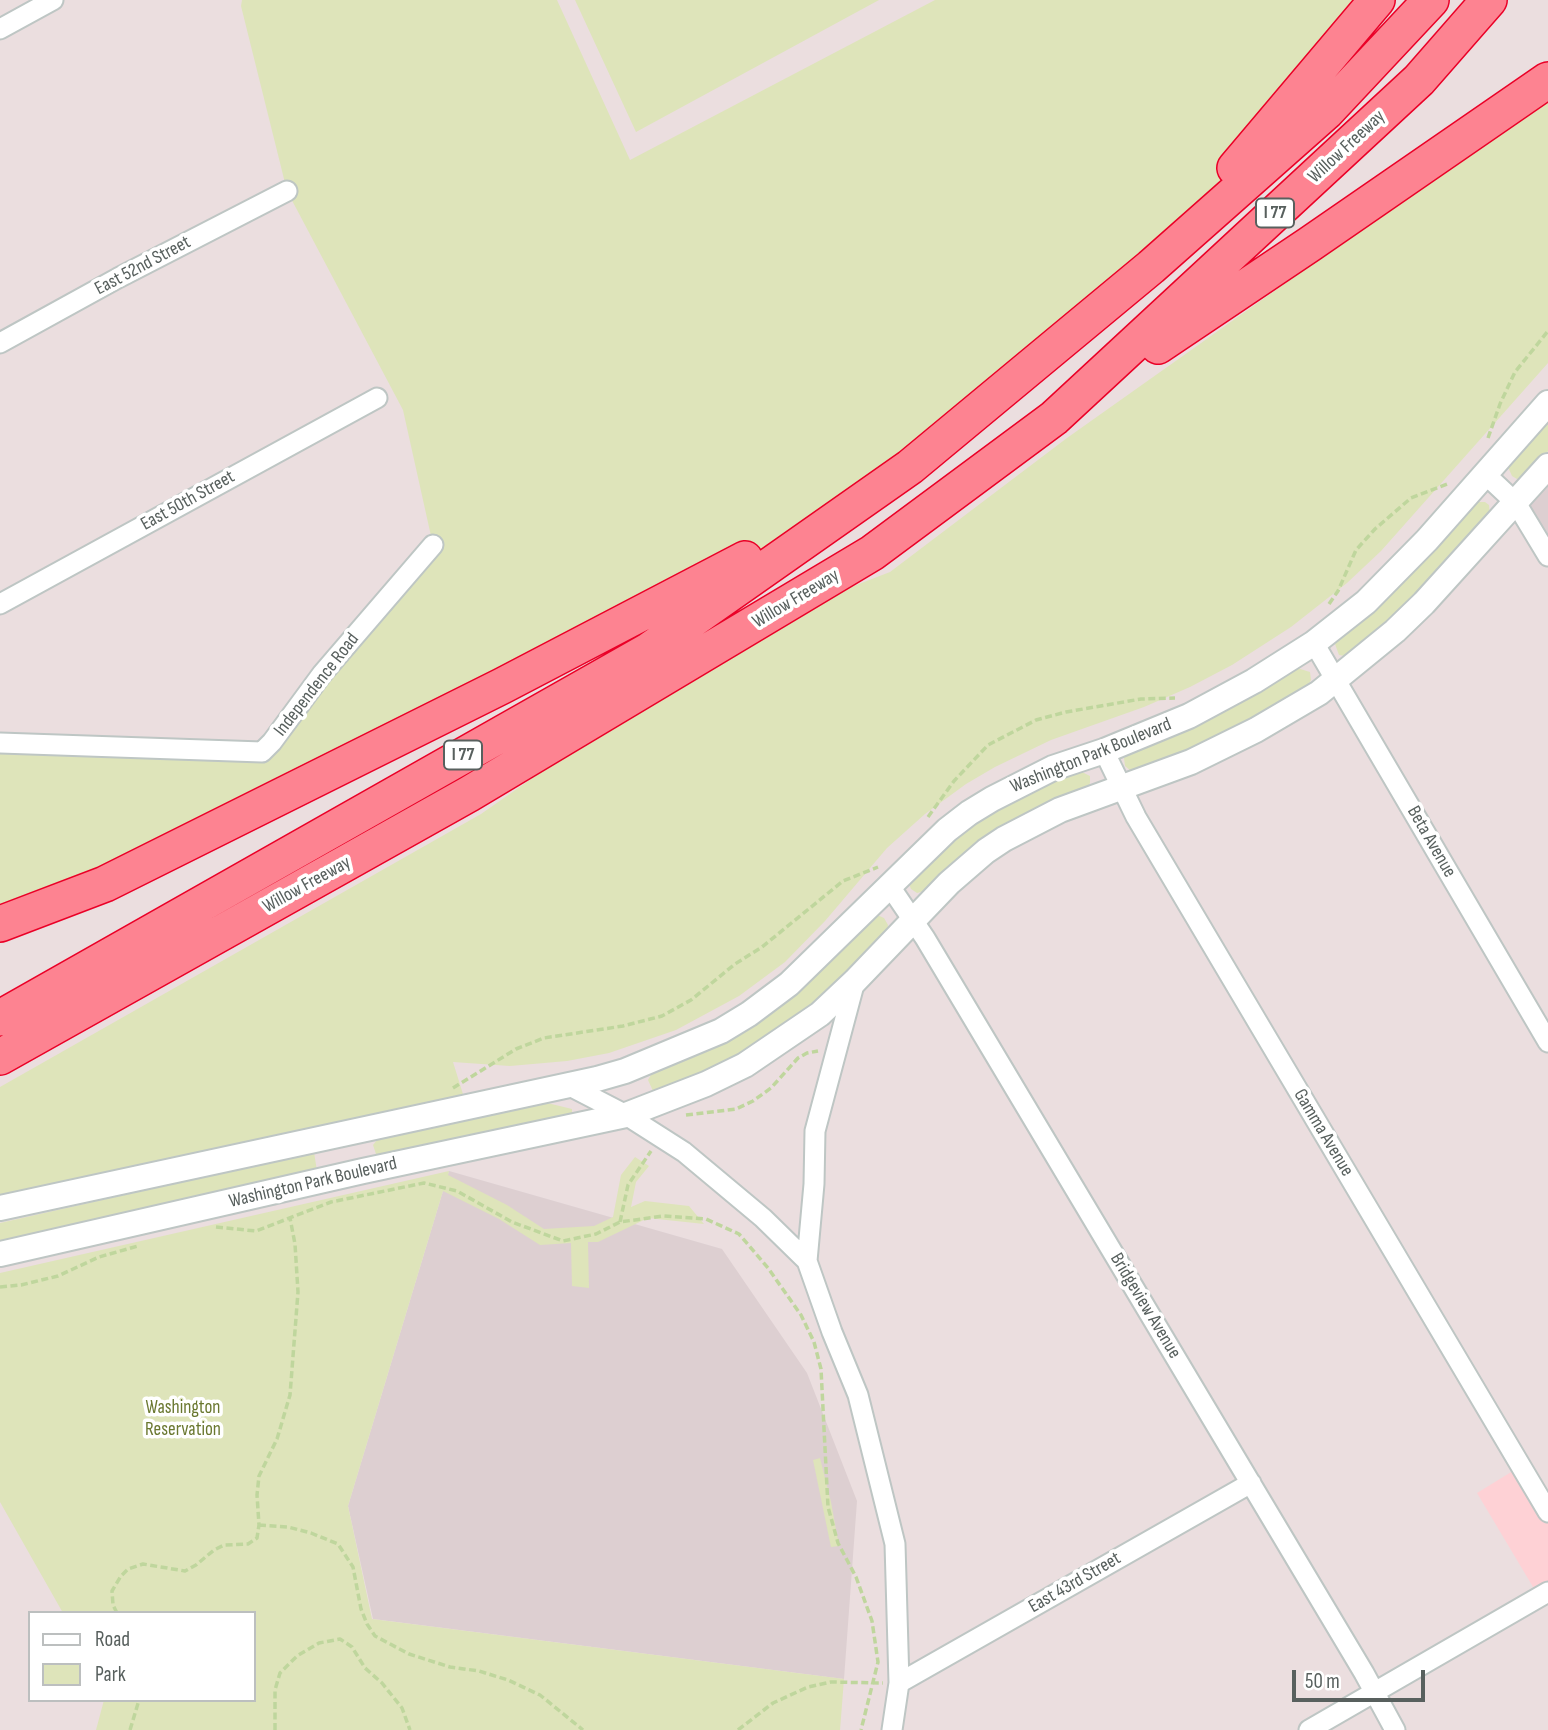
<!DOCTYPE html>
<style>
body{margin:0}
#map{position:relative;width:1548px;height:1730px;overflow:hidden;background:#ebdedf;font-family:"Sofia Sans Condensed",sans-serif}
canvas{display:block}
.legend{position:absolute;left:28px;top:1611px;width:228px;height:91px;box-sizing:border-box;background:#fff;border:2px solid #bcbfbf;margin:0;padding:9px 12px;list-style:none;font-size:21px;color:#58605e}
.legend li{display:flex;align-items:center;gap:14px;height:35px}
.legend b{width:35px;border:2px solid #bcbfbf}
.scale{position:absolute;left:1292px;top:1670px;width:133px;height:32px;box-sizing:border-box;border:4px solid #58605e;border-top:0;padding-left:9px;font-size:21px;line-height:24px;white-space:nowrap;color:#58605e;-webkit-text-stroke:5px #fff;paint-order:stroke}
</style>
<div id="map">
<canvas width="1548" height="1730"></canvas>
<ul class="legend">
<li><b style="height:9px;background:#fff"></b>Road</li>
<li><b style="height:19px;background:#dee4ba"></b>Park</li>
</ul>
<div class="scale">50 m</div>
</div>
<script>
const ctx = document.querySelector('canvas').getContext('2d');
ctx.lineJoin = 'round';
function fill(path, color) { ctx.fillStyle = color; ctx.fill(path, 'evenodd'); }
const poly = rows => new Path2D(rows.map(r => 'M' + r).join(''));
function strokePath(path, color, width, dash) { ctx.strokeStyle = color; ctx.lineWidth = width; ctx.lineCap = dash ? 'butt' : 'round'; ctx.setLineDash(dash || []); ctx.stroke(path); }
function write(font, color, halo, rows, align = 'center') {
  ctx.font = font + ' "Sofia Sans Condensed",sans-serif'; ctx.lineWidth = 7; ctx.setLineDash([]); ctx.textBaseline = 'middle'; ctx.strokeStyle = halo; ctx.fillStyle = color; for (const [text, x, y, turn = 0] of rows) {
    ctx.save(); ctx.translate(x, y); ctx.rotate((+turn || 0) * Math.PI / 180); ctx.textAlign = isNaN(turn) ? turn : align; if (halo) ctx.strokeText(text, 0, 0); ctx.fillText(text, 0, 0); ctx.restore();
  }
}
fill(poly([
 [1521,1466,1548,1512,1548,1592,1539,1597,1477,1493]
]), '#fed1d5');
fill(poly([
 [1548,466,1548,556,1516,503],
 [449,1171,722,1249,807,1373,857,1501,844,1679,373,1619,348,1506]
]), '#ddcfd1');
fill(poly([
 [242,0,557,0,630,160,935,0,1377,0,1151,267,910,467,727,569,0,924,0,743,250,753,433,545,403,410,287,191,241,6],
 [575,0,879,0,636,132],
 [1548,100,1548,363,1381,551,1347,583,1291,627,1232,665,1190,687,1144,707,1051,740,995,767,966,784,925,814,887,848,825,921,785,962,739,996,676,1030,609,1053,567,1061,510,1066,453,1062,467,1107,0,1208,0,1087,481,814,750,626,890,572,1067,438,1479,146],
 [1548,418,1548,451,1526,476,1517,479,1512,476,1508,467],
 [1475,502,1485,502,1489,505,1490,516,1421,594,1345,656,1339,655,1335,644,1338,639],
 [1297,668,1310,672,1311,680,1307,687,1254,720,1194,749,1131,771,1125,766,1124,758,1129,752,1257,692],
 [1078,770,1090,776,1090,783,1087,789,924,891,917,893,911,889,909,884,912,875,968,828,1004,804,1052,780],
 [877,915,884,918,888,925,887,931,825,996,744,1055,660,1092,653,1091,648,1080,652,1073,715,1046],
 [539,1101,572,1109,572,1115,382,1157,376,1154,373,1145,381,1135],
 [314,1152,317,1171,0,1242,0,1223],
 [635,1157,649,1166,636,1182,631,1207,645,1201,689,1206,704,1224,648,1218,598,1242,588,1242,589,1288,572,1286,571,1243,540,1245,499,1219,443,1191,348,1506,372,1619,844,1679,840,1730,96,1730,104,1700,254,1700,254,1613,63,1613,0,1502,0,1273,449,1171,448,1175,507,1205,544,1229,594,1226,613,1217,621,1175],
 [820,1458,831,1502,839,1546,831,1547,813,1460]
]), '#dee4ba');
const minor = poly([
 [0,29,53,0],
 [0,343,118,278,287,191],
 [1485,474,1516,503,1548,556],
 [0,604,377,398],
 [1314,643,1548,1042],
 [0,743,262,752,272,742,322,674,433,545],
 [1104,751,1136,817,1548,1512],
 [889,885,925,938,1364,1673,1395,1730],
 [855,981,815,1131,814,1184,807,1261,832,1332,858,1395,895,1544,899,1683,892,1730],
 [568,1085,626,1115,684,1152,763,1218,807,1261],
 [899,1683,1251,1483],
 [1309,1730,1548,1592]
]);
const tertiary = poly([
 [0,1208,597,1079,625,1071,721,1031,749,1014,789,984,947,830,969,813,992,799,1053,768,1104,751,1189,716,1254,681,1314,643,1366,602,1427,540,1548,403],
 [0,1254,363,1171,626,1115,706,1084,745,1065,820,1014,855,981,949,883,986,851,1004,839,1060,810,1191,762,1256,730,1319,693,1395,631,1424,603,1548,466]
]);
const motorway = poly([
 [1235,168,1377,0],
 [1158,346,1310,244,1548,80],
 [0,924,105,884,502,686,745,559],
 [0,1018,648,651,910,467,1151,267,1326,112,1431,0],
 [0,1057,469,794,872,553,1054,418,1419,80,1489,0]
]);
strokePath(minor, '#bec6c4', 23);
strokePath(tertiary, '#bec6c4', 28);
strokePath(motorway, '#ea0027', 38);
strokePath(poly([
 [1488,438,1500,404,1515,372,1548,331],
 [1329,604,1338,591,1356,550,1375,529,1411,498,1447,484],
 [928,817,954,781,988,745,1036,720,1066,712,1141,699,1175,698],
 [453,1088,516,1049,544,1038,623,1026,662,1016,691,1000,735,964,762,947,843,881,878,867],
 [686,1115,736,1109,753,1101,771,1088,798,1058,807,1053,818,1051],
 [620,1222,628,1185,651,1151],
 [216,1227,256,1231,331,1202,424,1183,457,1191,512,1222,563,1241,596,1234,620,1222,663,1216,706,1219,739,1234,768,1268,801,1315,814,1342,821,1369,828,1507,838,1543,856,1577,872,1621,878,1662,861,1730],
 [0,1287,21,1285,58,1276,99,1257,138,1246],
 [259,1525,288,1527,311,1533,338,1544,353,1567,361,1609,367,1624,375,1636,409,1654,450,1667,479,1671,508,1680,540,1695,583,1730],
 [117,1613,113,1605,112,1591,121,1576,128,1569,143,1564,185,1571,196,1565,214,1550,224,1545,248,1544,257,1538,259,1525,257,1495,259,1476,277,1439,290,1395,298,1292,295,1244,290,1218],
 [130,1730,139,1700],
 [275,1730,275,1690,280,1673,297,1656,319,1643,340,1639,352,1647,365,1668,382,1683,402,1708,410,1730],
 [738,1730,773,1703,808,1687,831,1682,883,1683]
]), '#bfd69d', 3.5, [7, 3.5]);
strokePath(minor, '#fff', 19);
strokePath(tertiary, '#fff', 24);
strokePath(motorway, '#fd8391', 35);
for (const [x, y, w] of [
 [1275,213,38],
 [463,755,38]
]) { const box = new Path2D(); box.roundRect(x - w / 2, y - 14.5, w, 29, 5); ctx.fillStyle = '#fff'; ctx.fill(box); strokePath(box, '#58605e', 2); }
write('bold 18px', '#58605e', null, [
 ["I 77",1275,213],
 ["I 77",463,755]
]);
write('19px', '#58605e', '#fff', [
 ["Willow Freeway",1347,147,-43],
 ["East 52nd Street",143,266,-28],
 ["East 50th Street",188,501,-29],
 ["Willow Freeway",796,599,-31],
 ["Independence Road",317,685,-52],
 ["Washington Park Boulevard",1091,756,-22],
 ["Beta Avenue",1431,842,60],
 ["Willow Freeway",307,885,-29],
 ["Gamma Avenue",1323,1133,59],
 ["Washington Park Boulevard",313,1183,-13],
 ["Bridgeview Avenue",1145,1306,59],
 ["East 43rd Street",1075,1583,-30]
]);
write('19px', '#6a7830', '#fff', [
 ["Washington",183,1408],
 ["Reservation",183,1430]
]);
</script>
